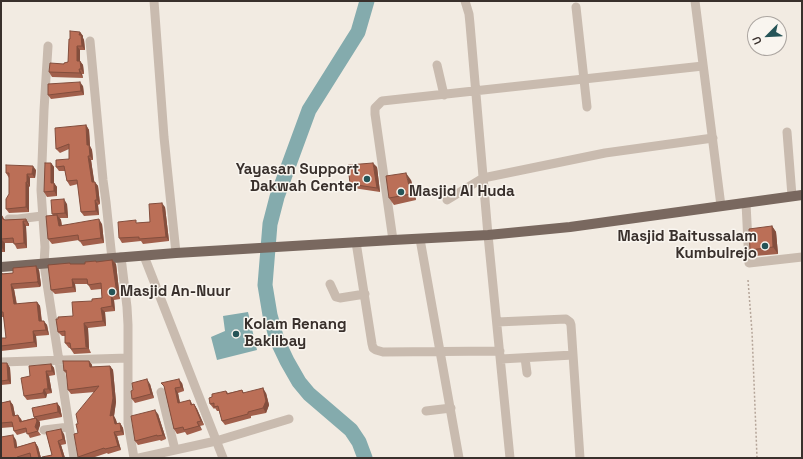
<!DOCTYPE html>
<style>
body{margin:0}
#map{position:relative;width:803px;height:459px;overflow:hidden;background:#f2ebe2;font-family:"Space Grotesk",sans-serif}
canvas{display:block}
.frame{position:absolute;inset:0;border:2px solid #39302c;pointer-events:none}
.north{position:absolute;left:747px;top:16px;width:40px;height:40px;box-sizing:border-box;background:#f9f5ef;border:1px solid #aca6a1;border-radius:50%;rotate:246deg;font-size:11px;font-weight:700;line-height:16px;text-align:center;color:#39302c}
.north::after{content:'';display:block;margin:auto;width:14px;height:18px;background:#255457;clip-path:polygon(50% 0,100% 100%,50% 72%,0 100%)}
</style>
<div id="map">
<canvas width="803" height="459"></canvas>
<div class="frame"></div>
<div class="north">U</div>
</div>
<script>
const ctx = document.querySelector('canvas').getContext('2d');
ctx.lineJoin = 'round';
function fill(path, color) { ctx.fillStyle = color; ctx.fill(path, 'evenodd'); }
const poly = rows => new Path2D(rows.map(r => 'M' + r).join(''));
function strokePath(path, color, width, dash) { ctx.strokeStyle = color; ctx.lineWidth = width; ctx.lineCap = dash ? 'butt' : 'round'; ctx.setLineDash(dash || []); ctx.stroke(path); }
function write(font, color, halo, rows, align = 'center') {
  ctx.font = font + ' "Space Grotesk",sans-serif'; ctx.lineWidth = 3; ctx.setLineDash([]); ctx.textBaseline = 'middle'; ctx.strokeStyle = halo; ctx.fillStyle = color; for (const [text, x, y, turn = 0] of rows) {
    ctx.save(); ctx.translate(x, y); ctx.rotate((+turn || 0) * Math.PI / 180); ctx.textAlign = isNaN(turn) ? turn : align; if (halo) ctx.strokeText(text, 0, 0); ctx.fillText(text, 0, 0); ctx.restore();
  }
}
fill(poly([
 [248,312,257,350,217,360,211,337,225,331,223,316]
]), '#84abad');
strokePath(poly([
 [365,458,359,442,351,430,309,394,299,382,287,361,277,340,270,315,265,285,270,224,277,197,309,110,358,32,367,1]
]), '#84abad', 15);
strokePath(poly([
 [748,280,752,332,757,458]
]), '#b5a599', 1.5, [2, 2]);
strokePath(poly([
 [154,1,164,137,176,253],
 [465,1,469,14,470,24,488,235,510,458],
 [695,1,721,206],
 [576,7,587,107],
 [90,41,103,180,106,202,112,259],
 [48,46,44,110,41,190,45,247,44,264,74,458],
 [437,65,444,95],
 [787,132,792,196],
 [447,200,483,178,605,153,713,138],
 [746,203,749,263,802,257],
 [9,219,18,219,42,216],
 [420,239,459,458],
 [393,240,375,114,375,108,382,101,703,66],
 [356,242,372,344,373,348,376,350,383,352,500,351],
 [144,256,223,458],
 [121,257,127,307,128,325,128,423,134,458],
 [330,284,336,297,340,298,365,294],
 [497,322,566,319,570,322,571,325,580,458],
 [525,358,527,373],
 [501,359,573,355],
 [1,362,128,358],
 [161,392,175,450],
 [426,411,451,408],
 [44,430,69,427],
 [139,458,216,441,289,419]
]), '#c9bbaf', 9);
strokePath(poly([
 [1,267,176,253,393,240,488,235,570,227,802,195]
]), '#79685f', 10);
fill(poly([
 [80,32,83,36,83,38,84,40,85,50,80,50,80,61,83,65,84,74,82,74,83,78,52,77,49,72,68,62,70,39],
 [83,86,84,95,51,99,48,95],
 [86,125,89,130,90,146,92,150,93,160,91,160,94,182,98,186,100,204,98,205,99,215,84,216,81,212,78,184,70,186,67,181,65,171,59,171,56,167,69,159,69,149,60,153,56,149],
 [51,163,54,167,54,183,57,187,57,196,47,197,44,192],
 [377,167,380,192,353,188,350,184],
 [36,170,35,178,30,178,30,187,29,186,29,212,9,213,6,209,9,194,9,178,6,173],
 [411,180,416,200,394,205,389,198],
 [67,204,68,218,60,218,61,220,62,225,102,224,104,243,83,246,79,240,52,244,48,239,53,215,52,214],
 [165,207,169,241,143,244,141,241,122,243,119,238,138,223,150,222],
 [1,214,3,217,4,219,5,220,26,219,29,224,29,226,26,226,27,248,17,249,14,243,5,243,5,252,1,252],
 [772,226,776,232,778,254,755,256,750,250],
 [112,260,116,264,120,299,114,300,115,311,105,312,106,326,88,328,89,349,91,353,74,354,70,348,69,348,65,343,65,336,62,336,58,332,73,316,92,301,102,298,101,289,91,290,88,284,75,284,76,292,55,294,51,290,71,264,85,264],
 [36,266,39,270,41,285,40,287,14,289,17,304,37,302,40,306,42,321,47,325,49,335,36,336,37,347,1,351,1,338,6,338,4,317,1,317,1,271,3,274,13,273],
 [89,361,92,365,92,367,110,366,113,370,116,402,114,416,116,420,117,423,120,423,123,428,124,435,117,436,121,450,108,454,107,453,92,458,79,458,78,433,78,424,95,392,71,394,68,390,67,374,64,371],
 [1,363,7,363,10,368,11,384,1,385],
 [51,364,54,368,55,375,49,376,52,393,47,394,46,398,27,400,24,396,30,376],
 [182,383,184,391,178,393,180,403,190,400,193,405,194,404,197,409,204,425,200,426,202,430,187,435,185,432,177,434,174,429,164,386],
 [150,384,154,398,135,403,132,399],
 [242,390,244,393,266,393,269,405,266,413,251,416,251,418,225,425,222,421,219,411,217,411,215,408,214,409,210,404,226,391,228,393],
 [10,401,13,405,15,415,21,419,22,421,34,418,34,417,57,403,60,407,62,417,39,421,40,425,38,431,41,435,30,438,27,432,17,435,14,431,13,427,1,428,1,403],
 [158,414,166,439,161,441,160,440,138,445,135,441],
 [46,432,64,434,66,444,61,445,65,458,42,458,52,455],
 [16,440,17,447,35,442,38,447,41,458,1,458]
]), '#a15f4b');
fill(poly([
 [80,32,83,36,83,38,84,40,85,50,82,46,79,35],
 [77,46,80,50,80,66,77,61],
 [80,61,83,65,84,74,81,69],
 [79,69,82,74,83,78,80,73],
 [80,82,83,86,84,95,81,91],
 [86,125,89,130,90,146,92,150,93,160,90,156,87,145],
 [88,156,91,160,95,186,92,182],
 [51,163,54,167,54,183,57,187,57,196,54,191,51,183],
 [373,163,377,167,380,192,377,188],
 [33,166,36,170,35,178,32,174],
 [406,173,411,180,416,200,411,194],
 [27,174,30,178,30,187,27,182],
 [26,182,29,186,29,212,26,207],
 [95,182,98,186,100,204,97,200],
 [64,199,67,204,68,218,65,213],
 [95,200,98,205,99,215,96,211],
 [162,203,165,207,169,241,166,237],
 [1,214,3,217,4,222,1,218],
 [57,215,61,220,62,231,59,226],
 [26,219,29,224,29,226,26,221],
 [99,219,102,224,104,243,101,238],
 [23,221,26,226,27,248,24,243],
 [772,226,776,232,778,254,773,247],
 [1,239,5,243,5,252,2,248],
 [112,260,116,264,120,299,117,294],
 [36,266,39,270,41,285,40,287,37,282],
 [72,279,75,284,76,292,73,287],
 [11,284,14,289,17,308,14,304],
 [111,295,114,300,115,311,112,306],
 [37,302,40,306,42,326,39,321],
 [101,308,105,312,106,326,103,321],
 [44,321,47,325,49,335,46,330],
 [84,323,88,328,89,349,91,353,88,348,86,347],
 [33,331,36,336,37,347,34,342],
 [89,361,92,365,93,372,90,367],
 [7,363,10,368,11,384,8,380],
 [51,364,54,368,55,375,52,371],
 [110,366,113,370,116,402,114,416,116,420,118,428,110,416],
 [46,371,49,376,52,393,48,389],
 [147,379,150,384,154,398,151,394],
 [179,379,182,383,184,391,181,387],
 [175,388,178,393,181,408,178,403],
 [263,388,266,393,269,405,266,413,263,408],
 [44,389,47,394,46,398,43,393],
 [10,401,13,405,16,420,13,416],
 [57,403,60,407,62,417,58,412],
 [194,404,197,409,204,425,201,421],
 [155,410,158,414,166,439,163,435],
 [18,415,21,419,23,426,20,422],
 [36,418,40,422,40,425,38,431,35,427],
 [197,422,200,426,202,430,199,426],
 [120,423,123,428,124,435,121,431],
 [61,429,64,434,66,444,63,439],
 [114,432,117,436,121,450,118,446],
 [13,435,16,440,18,452,15,448],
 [58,441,61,445,65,458,63,458],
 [35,442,38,447,41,458,39,458]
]), '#834e3d');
const building = poly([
 [70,31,80,32,79,35,81,35,82,46,77,46,77,61,80,61,81,69,79,69,80,73,49,72,50,63,64,64,64,63,68,62,69,39,70,39,70,31],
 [80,82,81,91,48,95,48,84,80,82],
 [86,125,87,145,89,145,90,156,88,156,92,182,95,182,97,200,95,200,96,211,81,212,77,180,67,181,64,166,56,167,56,160,69,159,69,144,56,149,55,128,86,125],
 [45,163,51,163,51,183,54,183,54,191,44,192,45,163],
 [373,163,377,188,350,184,348,165,373,163],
 [6,165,33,166,32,174,27,174,27,182,26,182,26,207,6,209,6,199,9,194,9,173,6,173,6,165],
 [406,173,411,194,389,198,386,176,406,173],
 [64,199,65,213,52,214,51,200,64,199],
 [162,203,166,237,139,239,139,237,119,238,118,222,136,220,136,223,150,222,149,204,162,203],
 [57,215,59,226,99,219,101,238,79,241,78,235,48,239,46,216,57,215],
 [1,218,5,220,26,219,26,221,23,221,24,243,14,244,13,238,1,239,2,248,1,248,1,218],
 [772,226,773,247,750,250,749,229,772,226],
 [112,260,117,294,111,295,112,306,101,308,103,321,84,323,86,347,88,347,88,348,71,349,70,343,65,343,65,331,58,332,56,319,58,319,58,317,73,316,72,302,92,301,92,299,102,298,101,283,88,285,87,279,72,279,73,287,51,290,48,265,70,263,70,264,85,264,85,262,96,261,96,262,112,260],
 [36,266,38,281,37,282,11,284,14,304,37,302,39,321,44,321,46,330,33,331,34,342,1,346,1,338,6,338,3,312,1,312,1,274,13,273,13,268,36,266],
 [63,361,89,361,90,367,110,366,113,398,110,416,113,415,115,424,120,423,121,431,114,432,118,446,105,449,104,448,78,457,74,434,78,433,76,424,78,424,76,414,99,386,68,390,66,370,64,371,63,361],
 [1,363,7,363,8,380,1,381,1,363],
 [51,364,52,371,46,371,48,389,44,389,43,393,24,396,21,378,30,376,29,366,51,364],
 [147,379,151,394,132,399,131,391,133,390,132,383,147,379],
 [179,379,181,387,175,388,178,403,190,400,191,405,194,404,201,421,197,422,199,426,184,430,183,427,174,429,164,386,161,383,179,379],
 [263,388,266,401,263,408,248,412,248,414,222,421,218,406,214,407,214,403,210,404,209,398,212,397,212,394,226,391,227,394,242,390,243,393,263,388],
 [10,401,13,416,18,415,20,422,36,418,37,421,35,427,38,431,27,434,26,428,14,431,12,422,1,423,1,403,10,401],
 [57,403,58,412,34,417,32,408,57,403],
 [155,410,163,435,157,436,157,435,135,441,131,416,155,410],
 [61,429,63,439,58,441,63,458,42,458,42,457,52,455,46,432,61,429],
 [13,435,15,448,35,442,39,458,31,458,30,453,17,457,17,458,1,458,1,437,13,435]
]);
fill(building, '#bb6f57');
strokePath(building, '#834e3d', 1);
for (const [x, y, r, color] of [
 [367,179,4,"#255457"],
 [401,192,4,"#255457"],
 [765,246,4,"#255457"],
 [112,292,4,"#255457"],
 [236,334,4,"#255457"]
]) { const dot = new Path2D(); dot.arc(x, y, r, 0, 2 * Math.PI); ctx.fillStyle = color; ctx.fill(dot); strokePath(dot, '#f9f5ef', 1.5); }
write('bold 15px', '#39302c', '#f9f5ef', [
 ["Yayasan Support",359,170,"right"],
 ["Dakwah Center",359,187,"right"],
 ["Masjid Al Huda",409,192],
 ["Masjid Baitussalam",757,237,"right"],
 ["Kumbulrejo",757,254,"right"],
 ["Masjid An-Nuur",120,292],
 ["Kolam Renang",244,325],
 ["Baklibay",244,342]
], 'left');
</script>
